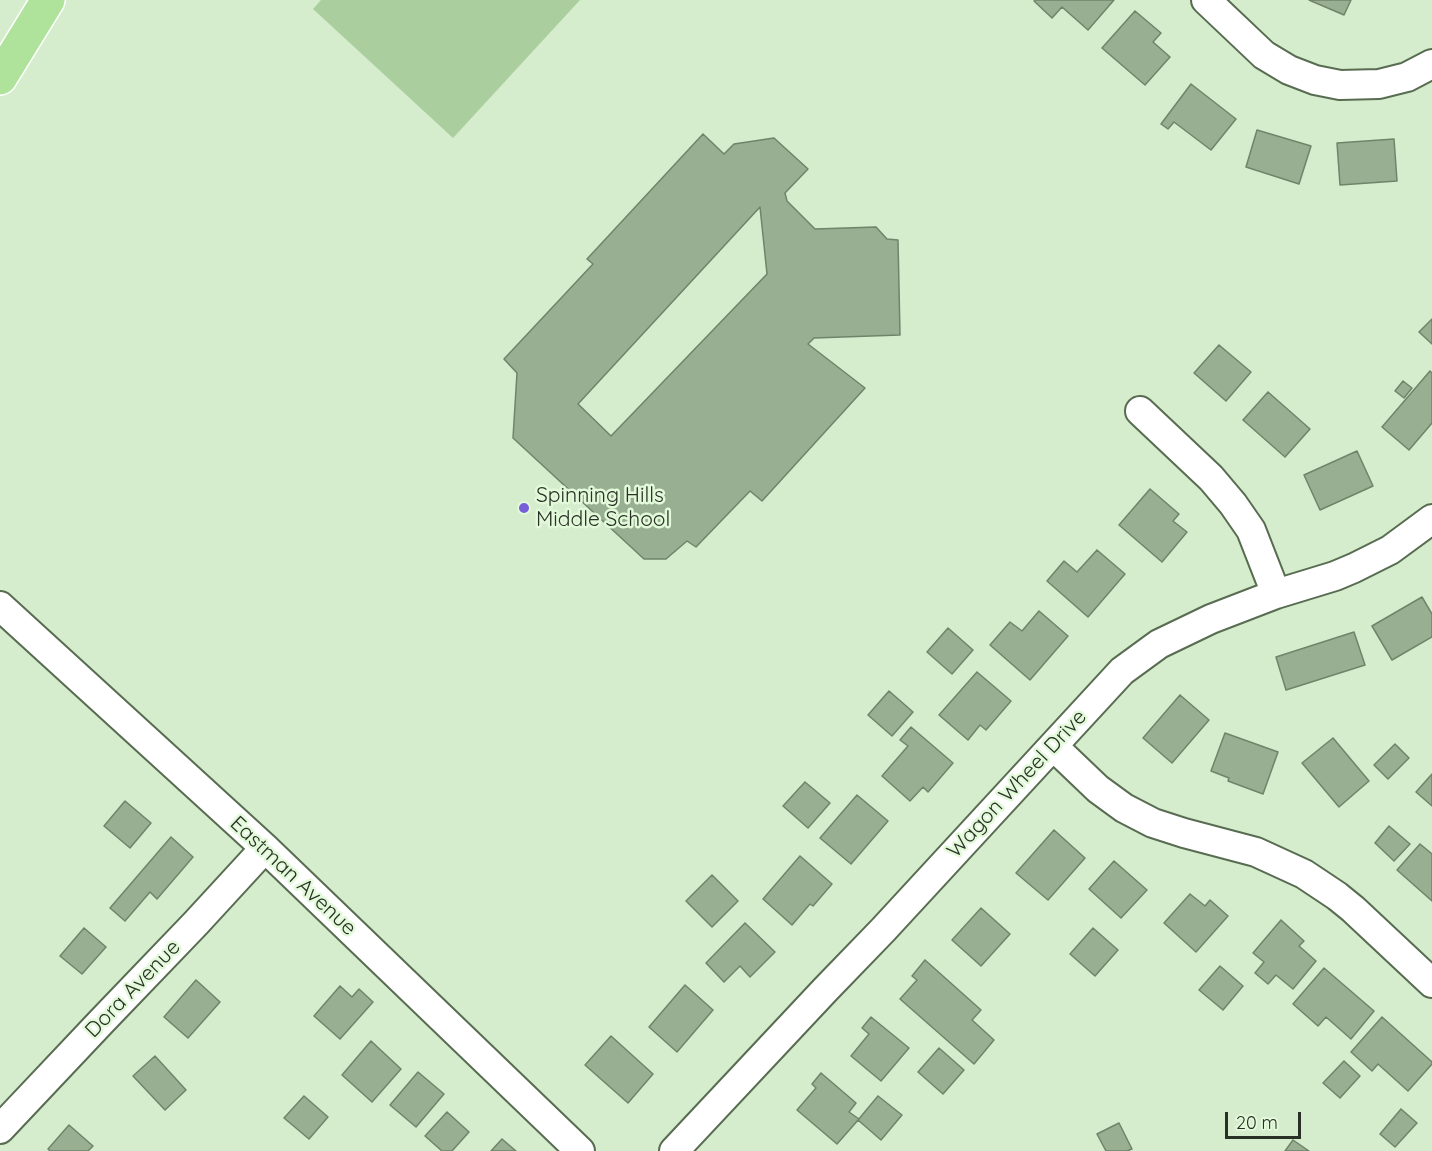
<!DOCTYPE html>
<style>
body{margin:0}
#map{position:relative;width:1432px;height:1151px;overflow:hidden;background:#d5eccd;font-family:Quicksand,sans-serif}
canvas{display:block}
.scale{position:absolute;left:1225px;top:1112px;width:76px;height:27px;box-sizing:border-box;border:3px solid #293126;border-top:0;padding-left:8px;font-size:18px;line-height:21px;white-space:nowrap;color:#293126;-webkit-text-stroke:4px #e2f9da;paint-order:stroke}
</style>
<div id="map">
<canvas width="1432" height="1151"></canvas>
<div class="scale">20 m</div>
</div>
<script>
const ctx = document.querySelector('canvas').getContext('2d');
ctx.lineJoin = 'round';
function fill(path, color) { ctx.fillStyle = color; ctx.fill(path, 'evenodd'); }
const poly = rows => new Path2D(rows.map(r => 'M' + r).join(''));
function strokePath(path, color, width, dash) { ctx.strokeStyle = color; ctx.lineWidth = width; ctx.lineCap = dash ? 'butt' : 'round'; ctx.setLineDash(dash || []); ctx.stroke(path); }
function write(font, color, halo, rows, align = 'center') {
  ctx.font = font + ' Quicksand,sans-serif'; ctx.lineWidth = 5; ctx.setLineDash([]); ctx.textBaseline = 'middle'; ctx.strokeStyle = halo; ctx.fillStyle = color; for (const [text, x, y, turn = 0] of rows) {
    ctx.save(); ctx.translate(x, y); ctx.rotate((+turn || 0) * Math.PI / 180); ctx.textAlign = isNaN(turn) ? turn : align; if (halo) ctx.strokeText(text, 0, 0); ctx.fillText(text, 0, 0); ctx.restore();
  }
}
fill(poly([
 [321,0,580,0,453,138,313,9]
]), '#abce9f');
const building = poly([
 [1035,0,1114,0,1088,30,1062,7,1052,18,1034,1,1035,0],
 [1309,0,1351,0,1344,15,1309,0],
 [1135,11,1161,33,1153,42,1170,57,1145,85,1102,48,1135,11],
 [1191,84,1236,119,1211,150,1174,122,1168,129,1161,124,1191,84],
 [1257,130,1311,146,1299,184,1246,167,1257,130],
 [703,134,724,154,734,144,774,138,808,169,785,193,787,201,815,229,876,227,887,239,898,240,900,335,814,338,808,344,865,388,762,501,750,491,696,547,687,541,666,559,644,559,513,438,517,373,504,359,593,264,587,259,703,134],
 [760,207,767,274,611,436,578,404,760,207],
 [1394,139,1397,181,1340,185,1337,143,1394,139],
 [1432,319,1432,344,1419,332,1432,319],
 [1219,345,1251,372,1226,401,1194,373,1219,345],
 [1430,371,1432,373,1432,423,1409,450,1382,427,1430,371],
 [1403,381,1412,388,1404,398,1395,391,1403,381],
 [1268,392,1310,429,1285,457,1243,420,1268,392],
 [1357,451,1373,486,1320,510,1304,475,1357,451],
 [1150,489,1179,514,1173,521,1187,532,1162,562,1119,525,1150,489],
 [1097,550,1125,574,1088,617,1047,581,1064,561,1077,572,1097,550],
 [1422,597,1432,614,1432,637,1392,660,1372,626,1422,597],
 [1039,611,1068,636,1030,680,990,645,1010,622,1022,631,1039,611],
 [948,628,973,650,952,674,927,652,948,628],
 [1354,632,1365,665,1286,690,1276,657,1354,632],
 [977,672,1011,701,986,730,980,725,968,740,939,715,977,672],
 [889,691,913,712,892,736,868,715,889,691],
 [1180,695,1209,720,1172,763,1143,738,1180,695],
 [911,727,953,763,928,792,923,787,910,801,882,776,908,746,900,740,911,727],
 [1225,733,1278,752,1263,794,1228,781,1229,778,1211,771,1225,733],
 [1333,738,1369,781,1339,807,1302,763,1333,738],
 [1395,744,1409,758,1388,779,1374,765,1395,744],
 [1432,774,1432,806,1416,792,1432,774],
 [805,782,830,803,808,828,783,806,805,782],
 [857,795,888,821,851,864,820,838,857,795],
 [125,801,151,823,130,848,104,826,125,801],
 [1389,826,1410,844,1394,861,1375,843,1389,826],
 [1054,830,1085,858,1048,900,1016,873,1054,830],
 [171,837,193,857,157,899,150,892,125,921,110,908,171,837],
 [1420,844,1432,854,1432,901,1397,870,1420,844],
 [800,856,832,884,813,906,810,904,792,925,763,899,800,856],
 [1114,861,1147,890,1121,918,1089,889,1114,861],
 [712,875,738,901,712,927,686,901,712,875],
 [1190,894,1205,906,1210,900,1228,916,1196,952,1164,923,1190,894],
 [981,908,1010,934,981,966,952,940,981,908],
 [1281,920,1304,941,1299,946,1316,961,1293,989,1276,975,1268,984,1255,973,1264,962,1253,953,1281,920],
 [745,923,775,952,750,977,740,966,724,982,706,963,745,923],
 [84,928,106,947,82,974,60,956,84,928],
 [1093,928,1118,950,1095,976,1070,954,1093,928],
 [925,960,981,1010,972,1020,994,1040,974,1064,900,999,917,980,912,976,925,960],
 [1220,966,1243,986,1223,1010,1199,990,1220,966],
 [1324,968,1374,1011,1351,1039,1326,1017,1318,1026,1293,1004,1324,968],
 [196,980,220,1002,188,1038,164,1017,196,980],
 [685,985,713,1010,677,1052,649,1027,685,985],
 [340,986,352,997,359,989,373,1002,340,1039,314,1016,340,986],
 [871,1017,909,1048,881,1081,851,1056,869,1034,862,1028,871,1017],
 [1382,1017,1432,1062,1432,1064,1408,1091,1378,1064,1372,1071,1351,1052,1382,1017],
 [611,1036,653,1074,628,1103,585,1065,611,1036],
 [371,1041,401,1069,372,1102,342,1075,371,1041],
 [939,1048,964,1070,943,1094,918,1072,939,1048],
 [155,1056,186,1090,165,1110,133,1076,155,1056],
 [1344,1061,1360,1076,1340,1098,1323,1083,1344,1061],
 [418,1072,444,1094,416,1127,390,1105,418,1072],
 [821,1073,856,1103,849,1112,859,1119,837,1144,797,1110,816,1088,812,1084,821,1073],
 [304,1096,328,1117,309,1139,284,1118,304,1096],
 [878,1096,902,1115,881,1140,858,1120,878,1096],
 [1401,1109,1417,1123,1395,1147,1380,1134,1401,1109],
 [447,1112,469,1132,452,1151,442,1151,425,1136,447,1112],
 [1119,1123,1132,1149,1127,1151,1106,1151,1097,1134,1119,1123],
 [69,1125,93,1146,88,1151,50,1151,48,1149,69,1125],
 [502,1139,516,1151,491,1151,502,1139],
 [1293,1140,1309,1151,1285,1151,1293,1140]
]);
fill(building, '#99af92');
strokePath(building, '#708469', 1.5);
const minor = poly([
 [1206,0,1264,55,1289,70,1315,80,1340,85,1379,84,1407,77,1432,64],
 [1140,411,1211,478,1233,504,1251,530,1276,594],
 [0,606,265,848,580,1151],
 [1053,746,1098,789,1124,808,1153,823,1184,833,1256,852,1304,874,1337,896,1353,909,1432,983],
 [0,1129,101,1022,196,923,265,848],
 [674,1151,825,990,883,930,1122,671,1159,644,1211,619,1276,594,1335,576,1354,568,1390,550,1432,519]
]);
const major = poly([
 [0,78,48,0]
]);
strokePath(minor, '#586c51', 32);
strokePath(major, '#fff', 36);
strokePath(minor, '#fff', 28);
strokePath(major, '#afe29b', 33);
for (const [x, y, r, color] of [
 [524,508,6,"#765fd9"]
]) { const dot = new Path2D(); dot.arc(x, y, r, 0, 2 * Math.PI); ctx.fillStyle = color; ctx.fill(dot); strokePath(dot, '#e2f9da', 2); }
write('21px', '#293126', '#e2f9da', [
 ["Spinning Hills",536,496],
 ["Middle School",536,520]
], 'left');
write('21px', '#293126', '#e2f9da', [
 ["Wagon Wheel Drive",1017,784,-47],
 ["Eastman Avenue",293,876,43],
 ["Dora Avenue",133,989,-46]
]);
</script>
